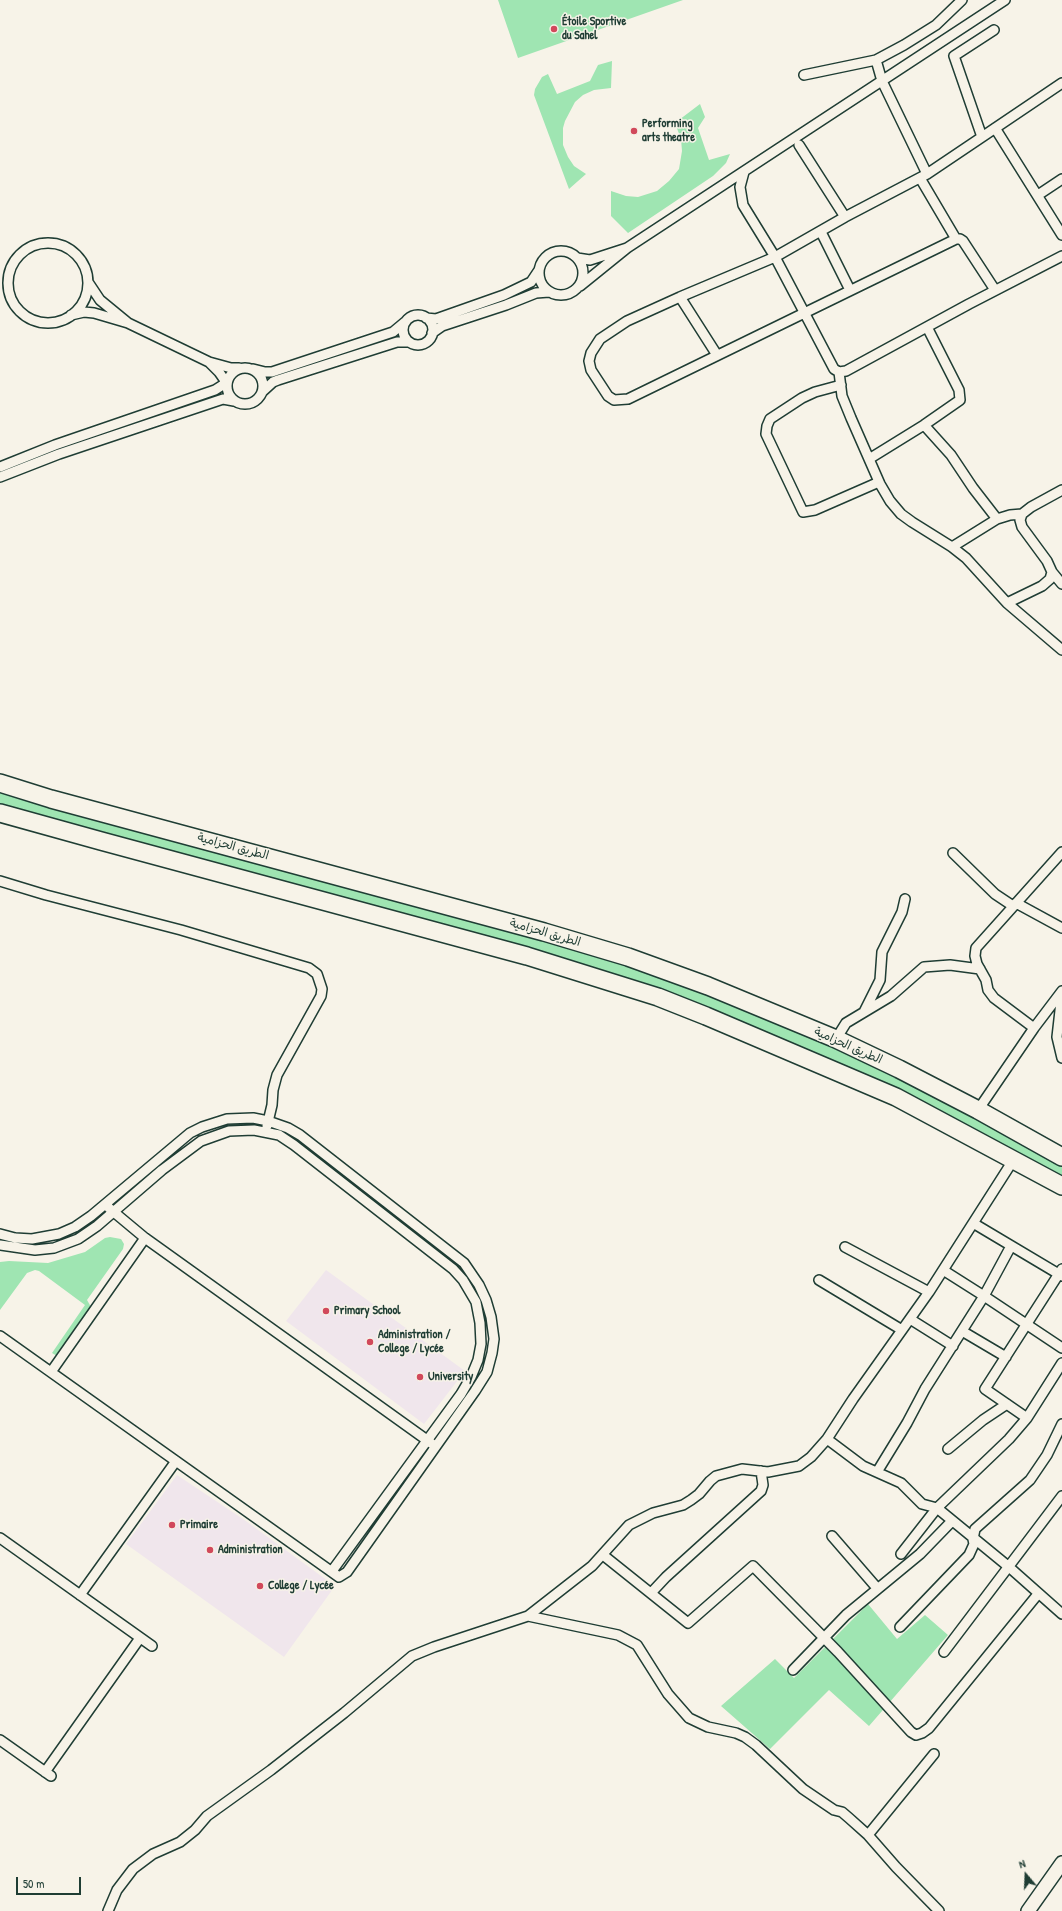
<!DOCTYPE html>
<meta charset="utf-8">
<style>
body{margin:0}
#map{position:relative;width:1062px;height:1911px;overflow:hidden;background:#f7f3e8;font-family:"Patrick Hand",sans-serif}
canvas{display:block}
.north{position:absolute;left:1006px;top:1855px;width:40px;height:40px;-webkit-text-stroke:3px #f7f3e8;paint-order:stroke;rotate:341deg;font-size:11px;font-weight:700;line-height:16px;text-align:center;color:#1f3d34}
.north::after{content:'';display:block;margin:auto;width:14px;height:18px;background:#1f3d34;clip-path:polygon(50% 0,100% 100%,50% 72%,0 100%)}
.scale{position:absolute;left:16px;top:1877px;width:65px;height:18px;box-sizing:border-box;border:2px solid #1f3d34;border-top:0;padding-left:5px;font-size:12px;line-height:14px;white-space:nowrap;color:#1f3d34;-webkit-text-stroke:3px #f7f3e8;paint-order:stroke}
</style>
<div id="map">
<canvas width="1062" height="1911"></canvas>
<div class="north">N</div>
<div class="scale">50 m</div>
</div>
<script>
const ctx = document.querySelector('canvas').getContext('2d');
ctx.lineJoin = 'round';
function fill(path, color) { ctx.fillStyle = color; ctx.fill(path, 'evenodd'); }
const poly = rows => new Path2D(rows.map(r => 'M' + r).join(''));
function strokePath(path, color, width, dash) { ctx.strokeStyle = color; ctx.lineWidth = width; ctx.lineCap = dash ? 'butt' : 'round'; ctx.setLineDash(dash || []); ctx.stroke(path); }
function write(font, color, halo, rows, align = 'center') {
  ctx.font = font + ' "Patrick Hand","Playpen Sans Arabic",sans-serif'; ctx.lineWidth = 3; ctx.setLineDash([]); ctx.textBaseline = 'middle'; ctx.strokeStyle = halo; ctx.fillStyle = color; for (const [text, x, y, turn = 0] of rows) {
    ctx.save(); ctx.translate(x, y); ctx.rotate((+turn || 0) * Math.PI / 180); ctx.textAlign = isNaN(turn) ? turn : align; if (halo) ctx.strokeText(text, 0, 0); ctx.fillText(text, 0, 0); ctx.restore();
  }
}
fill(poly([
 [326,1270,465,1371,424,1424,286,1321],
 [177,1475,243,1519,335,1586,284,1657,126,1544]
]), '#f0e6ec');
fill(poly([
 [498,0,683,0,518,58],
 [612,61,611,88,594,90,583,95,575,102,565,121,563,128,563,145,568,157,574,166,586,174,569,189,534,95,535,89,542,77,548,74,557,94,590,81,598,65],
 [700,104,705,117,698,128,709,160,730,154,726,163,713,176,628,233,611,216,611,191,626,196,638,197,657,191,669,181,679,169,682,151,681,139,675,123],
 [0,792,499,925,676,980,893,1071,1062,1164,1062,1181,681,1001,0,808],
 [110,1237,121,1239,124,1244,123,1249,87,1300,91,1307,57,1356,52,1353,85,1305,39,1271,35,1270,27,1273,0,1310,0,1262,9,1261,48,1263,85,1252,105,1238],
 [868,1604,897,1639,925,1615,948,1635,869,1726,829,1690,770,1749,721,1706,775,1659,794,1678]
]), '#9fe5b2');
const street = poly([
 [994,30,954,56,982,137,1062,83],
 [876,60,882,81,927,174],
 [804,75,876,60,904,45,936,25,962,0],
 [995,128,1062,235],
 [982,137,927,174,845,217,775,257,834,369,839,372,846,371,969,304,1062,256],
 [799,145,845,217],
 [744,172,740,187,743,205,775,257,680,297,627,321,600,339,591,353,589,361,591,370,608,396,614,400,628,399,956,239,960,239,963,241,995,290],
 [920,178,956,239],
 [1038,195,1062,179],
 [821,232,850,290],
 '8 283a40 40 0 1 1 80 0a40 40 0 1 1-80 0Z',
 [627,248,1005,0],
 '539 273a22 22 0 1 1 44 0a22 22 0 1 1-44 0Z',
 [577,258,590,260,627,248,580,286],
 [680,297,717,355],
 [71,315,84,312,94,313,128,323,100,300,88,282],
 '403 330a15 15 0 1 1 30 0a15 15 0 1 1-30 0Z',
 [426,318,436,319,504,295,531,282,539,270],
 [128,323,209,362],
 [432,333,442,326,506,305,536,293,549,292],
 '227 386a18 18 0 1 1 36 0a18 18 0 1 1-36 0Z',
 [253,369,265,372,272,372,393,332,405,322],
 [839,372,842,396,851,418,880,484,890,501,901,514,912,522,952,547,966,558,1007,603,1062,650],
 [226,382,219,372,209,362,231,368,239,368],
 [841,385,815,392,802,398,770,419,767,426,766,434,803,512,815,510,879,482],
 [262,392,273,382,278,380,397,342,408,342],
 [924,425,951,455,973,488,997,519],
 [869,459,924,425,960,400,959,390,927,327],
 [0,467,55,445,215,390,226,383],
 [0,477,59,454,214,402,223,399,234,401],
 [952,547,997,519,1010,515,1022,514],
 [1052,572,1062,584],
 [1007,603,1042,586,1050,579,1052,572,1047,561,1022,527,1020,520,1022,514,1031,507,1062,490],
 [953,853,995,894,1013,906],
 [0,881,46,895,181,930,309,968,317,974,322,989,321,996,277,1075,273,1090,272,1105,267,1126],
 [1016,903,1062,928],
 [1062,993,1057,1037,1062,1058],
 [864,1012,880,980,882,952,902,912,905,899],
 [1034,1028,994,998,988,990,986,980,977,964,975,956,976,948,1062,852],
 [836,1039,846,1023,891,996,924,967,950,965,980,969],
 [978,1110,1034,1028,1062,991],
 [109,1208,145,1238,431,1443],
 [973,1223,1062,1276],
 [0,1234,15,1238,32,1239,59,1234,75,1227,91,1216,190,1133,202,1127,227,1119,253,1118,268,1121,288,1128,300,1135,464,1263,479,1285,486,1300,491,1317,494,1339,492,1353,487,1372,475,1391,347,1572,339,1577,0,1336],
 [0,1245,35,1250,54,1248,78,1239,97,1226,162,1170,201,1141,229,1131,254,1130,279,1135,294,1145,453,1269,463,1280,476,1302,480,1323,481,1344,478,1360,471,1377,461,1394,332,1571],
 [1011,1246,984,1296,1062,1348],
 [845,1247,929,1292],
 [819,1280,902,1330],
 [910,1319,953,1346],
 [962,1331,1006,1357],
 [51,1372,145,1238],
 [1027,1418,985,1389,1062,1269],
 [827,1439,853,1399,929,1292,1014,1159],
 [948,1449,983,1420,1007,1404],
 [877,1472,907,1423,925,1389,984,1296,943,1270],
 [832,1536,877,1588],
 [0,1538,152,1646],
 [901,1554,937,1508,1009,1439,1027,1418,1062,1363],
 [603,1555,688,1623,753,1566,838,1652,911,1732,916,1735,922,1733,929,1728,1038,1594],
 [651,1593,666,1577,761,1491,763,1485,761,1471],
 [80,1595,176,1461],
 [528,1616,618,1635,637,1645,668,1694,689,1718,708,1727,736,1733,745,1737,756,1745,803,1789,834,1810,842,1812,849,1818,868,1835,896,1867,939,1911],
 [900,1627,969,1555,974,1544,973,1539,975,1529,1030,1480,1047,1455,1062,1424],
 [944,1652,1062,1496],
 [793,1670,846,1615,920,1554,952,1521],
 [0,1740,51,1776],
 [45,1772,140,1638],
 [868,1835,934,1754],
 [108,1911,117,1890,133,1869,153,1854,180,1842,195,1830,207,1816,271,1770,344,1713,412,1656,434,1647,528,1616,592,1566,629,1525,653,1513,683,1505,691,1500,699,1494,710,1481,716,1476,742,1469,768,1472,799,1466,811,1457,827,1439,863,1466,901,1483,922,1504,937,1508,1009,1567,1062,1614]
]);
const secondary = poly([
 [1028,1911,1062,1863]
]);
const highway = poly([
 [0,783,51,799,544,932,628,957,708,986,836,1039,899,1069,978,1110,1062,1157],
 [0,813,101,841,527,956,658,997,706,1016,896,1097,1062,1186]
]);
strokePath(street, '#1f3d34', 12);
strokePath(secondary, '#1f3d34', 16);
strokePath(highway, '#1f3d34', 20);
strokePath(street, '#f7f3e8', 9);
strokePath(secondary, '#f7f3e8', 13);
strokePath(highway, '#f7f3e8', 17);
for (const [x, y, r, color] of [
 [554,29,4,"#d1495b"],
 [634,131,4,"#d1495b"],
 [326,1311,4,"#d1495b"],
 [370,1342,4,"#d1495b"],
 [420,1377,4,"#d1495b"],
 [172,1525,4,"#d1495b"],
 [210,1550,4,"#d1495b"],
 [260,1586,4,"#d1495b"]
]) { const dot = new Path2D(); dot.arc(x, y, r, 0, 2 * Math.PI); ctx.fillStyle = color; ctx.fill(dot); strokePath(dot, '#f7f3e8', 1.5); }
write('bold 12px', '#1f3d34', '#f7f3e8', [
 ["Étoile Sportive",562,22],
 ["du Sahel",562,36],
 ["Performing",642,124],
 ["arts theatre",642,138],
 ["Primary School",334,1311],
 ["Administration /",378,1335],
 ["College / Lycée",378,1349],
 ["University",428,1377],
 ["Primaire",180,1525],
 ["Administration",218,1550],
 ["College / Lycée",268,1586]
], 'left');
write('12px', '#1f3d34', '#f7f3e8', [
 ["الطريق الحزامية",233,847,15],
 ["الطريق الحزامية",545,933,16],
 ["الطريق الحزامية",848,1046,24]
]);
</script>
